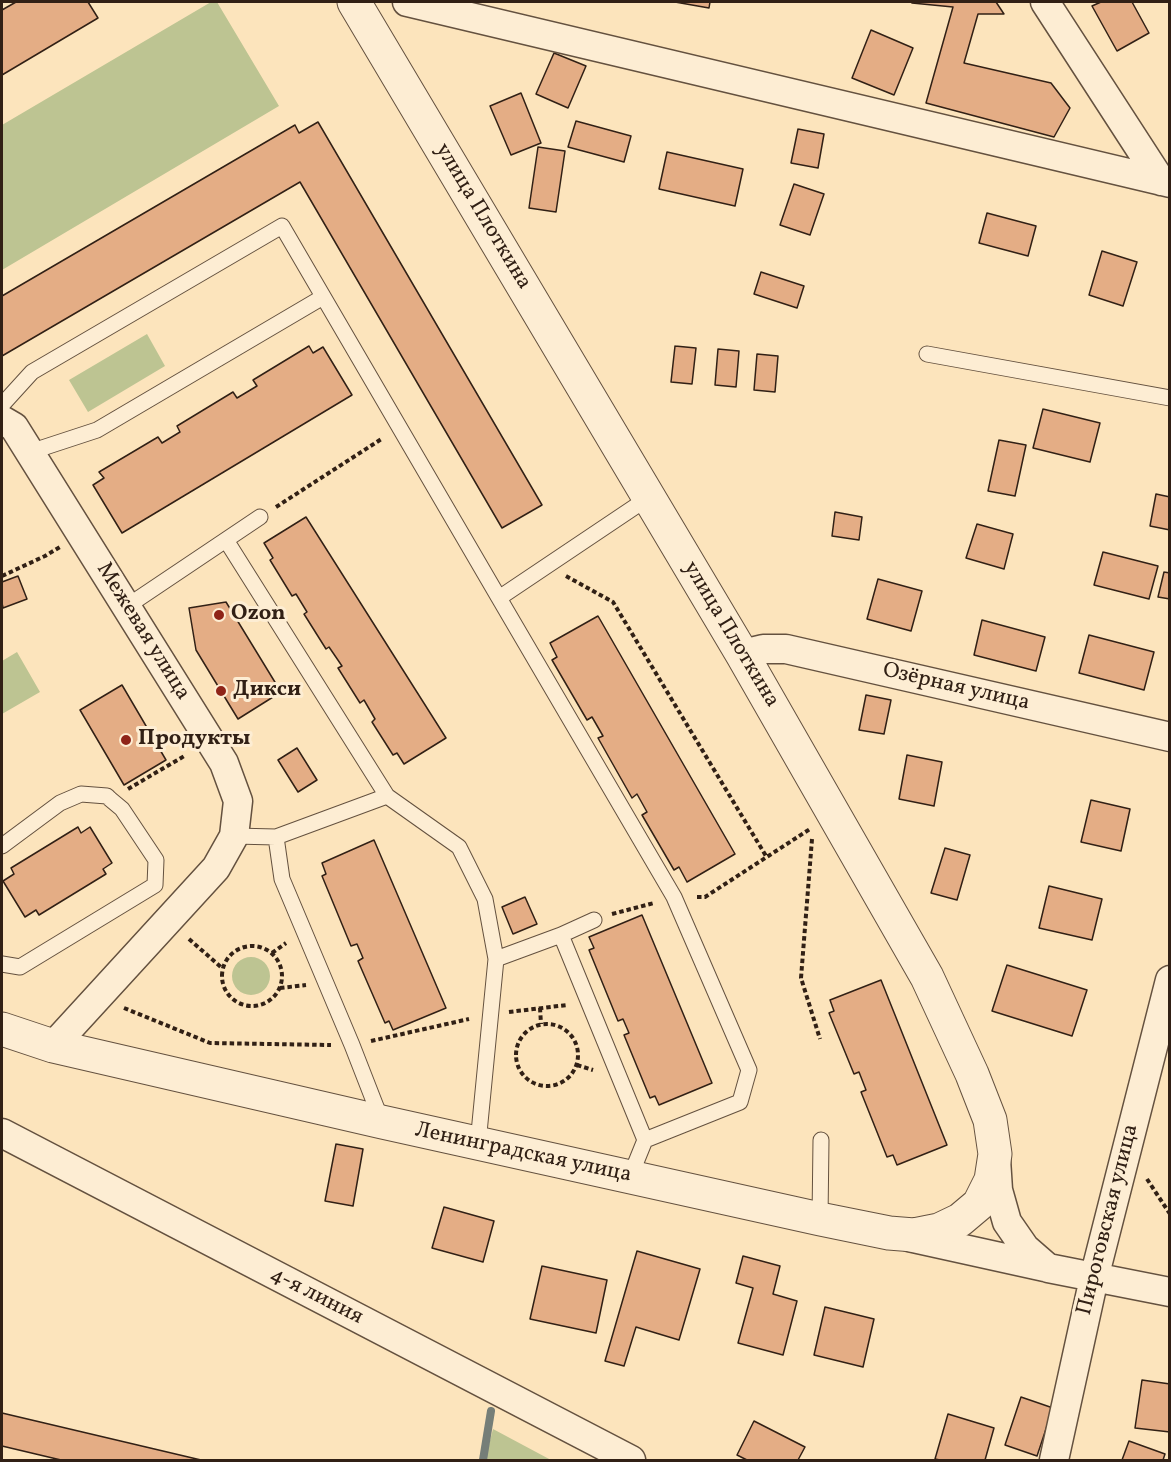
<!DOCTYPE html>
<meta charset="utf-8">
<style>
body{margin:0}
#map{position:relative;width:1171px;height:1462px;overflow:hidden;background:#fce4bc;font-family:Vollkorn,serif}
canvas{display:block}
.frame{position:absolute;inset:0;border:3px solid #312015;pointer-events:none}
</style>
<div id="map">
<canvas width="1171" height="1462"></canvas>
<div class="frame"></div>
</div>
<script>
const ctx = document.querySelector('canvas').getContext('2d');
ctx.lineJoin = 'round';
function fill(path, color) { ctx.fillStyle = color; ctx.fill(path, 'evenodd'); }
const poly = rows => new Path2D(rows.map(r => 'M' + r).join(''));
function strokePath(path, color, width, dash) { ctx.strokeStyle = color; ctx.lineWidth = width; ctx.lineCap = dash ? 'butt' : 'round'; ctx.setLineDash(dash || []); ctx.stroke(path); }
function write(font, color, halo, rows, align = 'center') {
  ctx.font = font + ' Vollkorn,serif'; ctx.lineWidth = 6; ctx.setLineDash([]); ctx.textBaseline = 'middle'; ctx.strokeStyle = halo; ctx.fillStyle = color; for (const [text, x, y, turn = 0] of rows) {
    ctx.save(); ctx.translate(x, y); ctx.rotate((+turn || 0) * Math.PI / 180); ctx.textAlign = isNaN(turn) ? turn : align; if (halo) ctx.strokeText(text, 0, 0); ctx.fillText(text, 0, 0); ctx.restore();
  }
}
fill(poly([
 [211,2,217,2,279,106,2,270,2,125],
 [147,334,165,366,88,412,69,380],
 [17,652,40,692,2,714,2,661],
 '232 976a19 19 0 1 1 38 0a19 19 0 1 1-38 0Z',
 [493,1429,551,1460,485,1460]
]), '#bdc492');
strokePath(poly([
 [483,1460,491,1411]
]), '#757e78', 8);
const building = poly([
 [16,2,88,2,98,18,2,75,2,10,16,2],
 [675,2,710,2,709,8,675,2],
 [911,2,996,2,1004,14,978,14,964,63,1051,83,1070,108,1054,137,926,103,953,7,912,3,911,2],
 [1101,2,1132,2,1149,33,1117,51,1092,6,1101,2],
 [871,30,913,48,894,95,852,78,871,30],
 [554,53,586,66,568,108,536,94,554,53],
 [521,93,541,143,511,155,490,106,521,93],
 [576,121,631,136,624,162,568,147,576,121],
 [318,122,542,505,502,528,300,182,2,356,2,296,295,125,299,133,318,122],
 [798,129,824,134,818,168,791,163,798,129],
 [538,147,565,151,556,212,529,208,538,147],
 [667,152,743,169,735,206,659,189,667,152],
 [794,184,824,194,810,235,780,225,794,184],
 [987,213,1036,226,1028,256,979,243,987,213],
 [1102,251,1137,262,1123,306,1089,295,1102,251],
 [761,272,804,286,797,308,754,294,761,272],
 [309,346,313,353,323,347,352,395,122,533,93,485,104,478,99,472,158,437,162,443,180,432,177,426,233,392,237,398,257,386,253,380,309,346],
 [675,346,696,348,692,384,671,382,675,346],
 [718,349,739,351,736,387,715,385,718,349],
 [757,354,778,356,775,392,754,390,757,354],
 [1043,409,1100,423,1090,462,1033,448,1043,409],
 [999,440,1026,445,1015,496,988,491,999,440],
 [1156,494,1170,497,1170,530,1150,526,1156,494],
 [835,512,862,517,859,540,832,536,835,512],
 [306,517,446,738,404,764,397,753,393,755,372,722,375,719,364,700,360,703,338,668,342,666,329,647,326,649,304,614,307,612,296,594,292,596,270,560,273,558,264,543,306,517],
 [977,524,1013,534,1004,569,966,558,977,524],
 [1103,552,1158,566,1149,599,1094,585,1103,552],
 [1164,572,1170,573,1170,599,1158,597,1164,572],
 [18,576,27,599,3,608,2,603,2,582,18,576],
 [878,579,922,591,911,631,867,619,878,579],
 [226,602,281,692,238,719,196,650,189,608,226,602],
 [598,616,735,854,687,882,679,867,674,870,642,815,647,812,637,794,632,798,598,738,603,736,592,717,587,720,552,660,557,657,550,643,598,616],
 [982,620,1045,637,1036,671,974,655,982,620],
 [1089,635,1154,652,1144,690,1079,673,1089,635],
 [122,685,166,760,124,785,80,710,122,685],
 [866,695,891,700,884,734,859,730,866,695],
 [297,748,317,780,298,792,278,760,297,748],
 [907,755,942,762,934,806,899,799,907,755],
 [1091,800,1130,809,1121,851,1081,842,1091,800],
 [78,827,81,833,90,827,112,863,103,869,106,874,39,915,36,910,25,917,3,881,14,874,11,868,78,827],
 [374,840,446,1008,393,1030,389,1021,385,1023,358,961,363,958,357,944,351,946,322,876,326,874,322,863,374,840],
 [945,848,970,855,957,900,931,893,945,848],
 [1049,886,1102,899,1092,940,1039,928,1049,886],
 [525,897,537,924,513,934,502,907,525,897],
 [642,915,712,1083,659,1105,655,1096,650,1098,624,1035,629,1033,623,1019,618,1021,589,950,594,948,589,937,642,915],
 [1007,965,1087,990,1072,1036,992,1011,1007,965],
 [881,980,947,1145,897,1165,893,1155,887,1157,861,1092,866,1090,859,1072,854,1074,829,1013,834,1011,830,1000,881,980],
 [336,1144,363,1149,353,1206,325,1201,336,1144],
 [444,1207,494,1221,483,1262,432,1248,444,1207],
 [637,1251,700,1269,679,1340,636,1327,624,1366,605,1361,637,1251],
 [743,1256,780,1266,773,1294,797,1301,783,1355,738,1343,753,1288,736,1283,743,1256],
 [542,1266,607,1280,596,1333,530,1319,542,1266],
 [825,1307,874,1319,863,1367,814,1355,825,1307],
 [1142,1380,1170,1384,1170,1432,1135,1428,1142,1380],
 [1021,1397,1053,1408,1037,1456,1005,1445,1021,1397],
 [2,1413,201,1460,61,1460,2,1446,2,1413],
 [948,1414,994,1428,985,1460,940,1460,935,1459,948,1414],
 [754,1421,805,1447,798,1460,747,1460,737,1455,754,1421],
 [1129,1441,1165,1454,1163,1460,1122,1460,1129,1441]
]);
fill(building, '#e4ad85');
strokePath(building, '#312015', 1.5);
const service = poly([
 [927,354,1170,398],
 [2,405,32,372,282,226,499,598,648,498],
 [30,452,97,430,323,297],
 [226,540,387,796],
 [499,598,674,897,749,1070,740,1102,645,1140],
 [126,607,260,517],
 [234,836,276,837,387,796,459,847,485,899,496,959],
 [276,837,282,879,352,1045,382,1122],
 [2,846,60,803,81,794,107,796,110,799,122,809,156,860,155,885,20,967,2,964],
 [561,935,594,920],
 [478,1143,496,959,561,935,645,1140,630,1177],
 [820,1219,821,1140]
]);
const minor = poly([
 [407,2,1170,183],
 [1045,2,1161,181],
 [2,420,14,427,224,763,238,801,234,836,216,868,53,1046],
 [742,654,763,649,786,649,1170,737],
 [2,1133,631,1460],
 [996,1159,998,1190,1007,1222,1025,1248,1048,1268,1170,1292],
 [909,1237,1045,1267],
 [1054,1460,1094,1278,1170,980]
]);
const tertiary = poly([
 [2,1029,53,1046,382,1122,820,1219,889,1233,914,1235,939,1230,960,1220,979,1204,991,1180,995,1154,990,1120,972,1074,927,977,742,654,354,2]
]);
strokePath(service, '#64513f', 17);
strokePath(minor, '#64513f', 31);
strokePath(tertiary, '#64513f', 35);
strokePath(poly([
 [276,507,383,438],
 [2,576,45,556,60,547],
 [566,576,613,602,766,856],
 [128,789,186,755],
 [812,839,801,978,820,1039],
 [697,897,705,897,810,829],
 [612,914,654,903],
 [189,939,222,968],
 '222 976a30 30 0 1 1 60 0a30 30 0 1 1-60 0Z',
 [272,953,286,943],
 [280,988,306,985],
 [124,1008,210,1043,331,1045],
 [540,1008,541,1024],
 [509,1012,567,1005],
 '516 1055a31 31 0 1 1 62 0a31 31 0 1 1-62 0Z',
 [371,1041,469,1019],
 [577,1065,593,1070],
 [1147,1179,1170,1214]
]), '#312015', 4, [4.5, 3]);
strokePath(service, '#fdedd3', 15);
strokePath(minor, '#fdedd3', 28);
strokePath(tertiary, '#fdedd3', 33);
for (const [x, y, r, color] of [
 [219,615,6,"#8f2418"],
 [221,691,6,"#8f2418"],
 [126,740,6,"#8f2418"]
]) { const dot = new Path2D(); dot.arc(x, y, r, 0, 2 * Math.PI); ctx.fillStyle = color; ctx.fill(dot); strokePath(dot, '#fdedd3', 2); }
write('22px', '#312015', '#fdedd3', [
 ["улица Плоткина",482,217,59],
 ["Межевая улица",142,632,58],
 ["улица Плоткина",730,635,59],
 ["Озёрная улица",956,688,13],
 ["Ленинградская улица",523,1154,12],
 ["Пироговская улица",1109,1220,-76],
 ["4-я линия",316,1297,27]
]);
write('bold 22px', '#312015', '#fdedd3', [
 ["Ozon",231,615],
 ["Дикси",233,691],
 ["Продукты",138,740]
], 'left');
</script>
